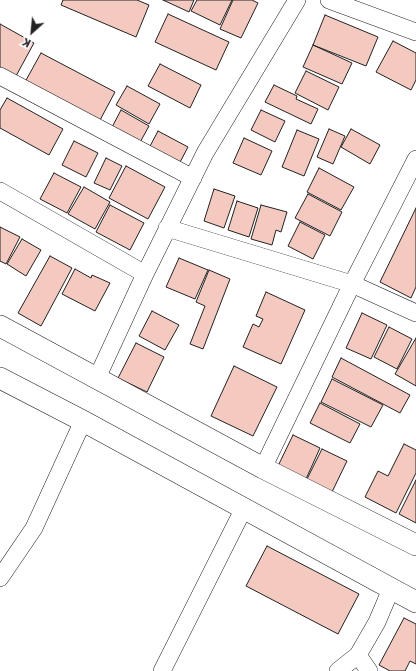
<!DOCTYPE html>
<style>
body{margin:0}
#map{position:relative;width:416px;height:671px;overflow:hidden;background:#fff;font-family:Commissioner,sans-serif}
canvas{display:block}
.north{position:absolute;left:12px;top:12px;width:40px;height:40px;-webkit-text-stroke:3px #fff;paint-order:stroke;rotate:207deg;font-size:11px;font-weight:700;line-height:16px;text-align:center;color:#222}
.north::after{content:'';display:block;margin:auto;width:14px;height:18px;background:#222;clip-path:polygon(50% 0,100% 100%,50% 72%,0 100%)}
</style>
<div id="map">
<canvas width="416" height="671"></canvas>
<div class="north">K</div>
</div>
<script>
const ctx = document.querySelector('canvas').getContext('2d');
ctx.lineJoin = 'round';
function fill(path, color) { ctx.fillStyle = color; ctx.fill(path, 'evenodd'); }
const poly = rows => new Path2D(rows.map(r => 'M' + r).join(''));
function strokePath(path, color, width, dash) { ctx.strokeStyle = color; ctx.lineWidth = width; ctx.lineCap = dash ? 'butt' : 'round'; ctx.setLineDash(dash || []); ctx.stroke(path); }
const building = poly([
 [63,0,137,0,149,5,136,37,61,5,63,0],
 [163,0,194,0,189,12,163,0],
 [197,0,232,0,220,25,191,11,197,0],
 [233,0,252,0,258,3,241,38,220,29,233,0],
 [168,14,229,42,216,70,155,42,168,14],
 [325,15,378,37,366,66,313,45,325,15],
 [0,24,34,43,16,76,0,67,0,24],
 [393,41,416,53,416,80,411,90,376,72,393,41],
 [313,45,352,63,342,84,303,67,313,45],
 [41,53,115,92,99,122,25,82,41,53],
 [160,64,201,85,190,108,148,86,160,64],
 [306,71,339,87,328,110,295,93,306,71],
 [274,85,297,96,296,99,318,109,311,124,265,102,274,85],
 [127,86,160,104,149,124,116,105,127,86],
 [7,98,63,129,49,155,0,128,0,110,7,98],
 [121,110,149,126,138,146,110,131,121,110],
 [261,110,285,121,275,142,251,130,261,110],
 [329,129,345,136,333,164,317,157,329,129],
 [351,129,380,145,370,164,341,147,351,129],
 [297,130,319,139,304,176,282,167,297,130],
 [158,131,188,147,178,166,148,150,158,131],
 [244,138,272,151,261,175,233,163,244,138],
 [74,141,98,153,86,177,62,165,74,141],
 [106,158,122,166,110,190,94,183,106,158],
 [126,166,165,187,148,219,109,198,126,166],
 [319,168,354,187,341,210,307,192,319,168],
 [54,173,81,187,67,213,40,199,54,173],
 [84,187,110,202,95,229,68,214,84,187],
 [214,189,235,196,224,228,204,221,214,189],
 [308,194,342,212,330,236,295,218,308,194],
 [237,201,258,208,249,237,228,230,237,201],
 [110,205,144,223,130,250,96,232,110,205],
 [261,205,287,212,281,232,276,230,272,245,251,239,261,205],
 [416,208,416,287,411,298,380,282,416,208],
 [300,222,325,235,313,259,288,246,300,222],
 [0,227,20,237,6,264,0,261,0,227],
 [22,239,41,250,26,276,7,264,22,239],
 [50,256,72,268,41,326,18,313,50,256],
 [179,258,208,270,195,299,166,287,179,258],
 [75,269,91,278,92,275,110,283,95,311,62,294,75,269],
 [209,270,230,279,203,349,190,344,205,306,196,302,209,270],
 [266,292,305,310,281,364,243,347,253,324,259,327,263,319,256,316,266,292],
 [152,311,179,325,165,350,139,336,152,311],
 [362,313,387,325,371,359,346,348,362,313],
 [389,327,412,339,397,369,374,357,389,327],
 [416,338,416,386,395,374,416,338],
 [136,343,164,357,147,392,118,378,136,343],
 [341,358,410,395,400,413,332,377,341,358],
 [234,366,277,387,253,436,211,416,234,366],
 [332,379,383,405,371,427,321,402,332,379],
 [320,403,360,424,350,443,310,423,320,403],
 [293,435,320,448,306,479,278,466,293,435],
 [404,444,416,450,416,473,396,513,365,497,378,471,388,476,404,444],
 [322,449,347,461,332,492,307,479,322,449],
 [416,480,416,523,399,514,416,480],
 [267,546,359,594,338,634,246,586,267,546],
 [404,618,416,624,416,664,410,661,405,671,390,671,379,665,404,618]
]);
fill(building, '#f3c9c0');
strokePath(building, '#222', 1);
const minor = poly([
 [329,0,416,32],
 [0,76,193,178],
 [0,191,145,274],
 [167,228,352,284,416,313],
 [97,378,145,274,205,153,297,0],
 [263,468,352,284,416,159],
 [0,578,34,528,83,421],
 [358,655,369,671],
 [162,671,244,508],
 [338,671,358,655,377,622,391,589]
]);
const tertiary = poly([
 [0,326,263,468,416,545],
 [0,378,83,421,416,602]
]);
strokePath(minor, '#222', 18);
strokePath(tertiary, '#222', 22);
strokePath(minor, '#fff', 17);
strokePath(tertiary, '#fff', 21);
</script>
